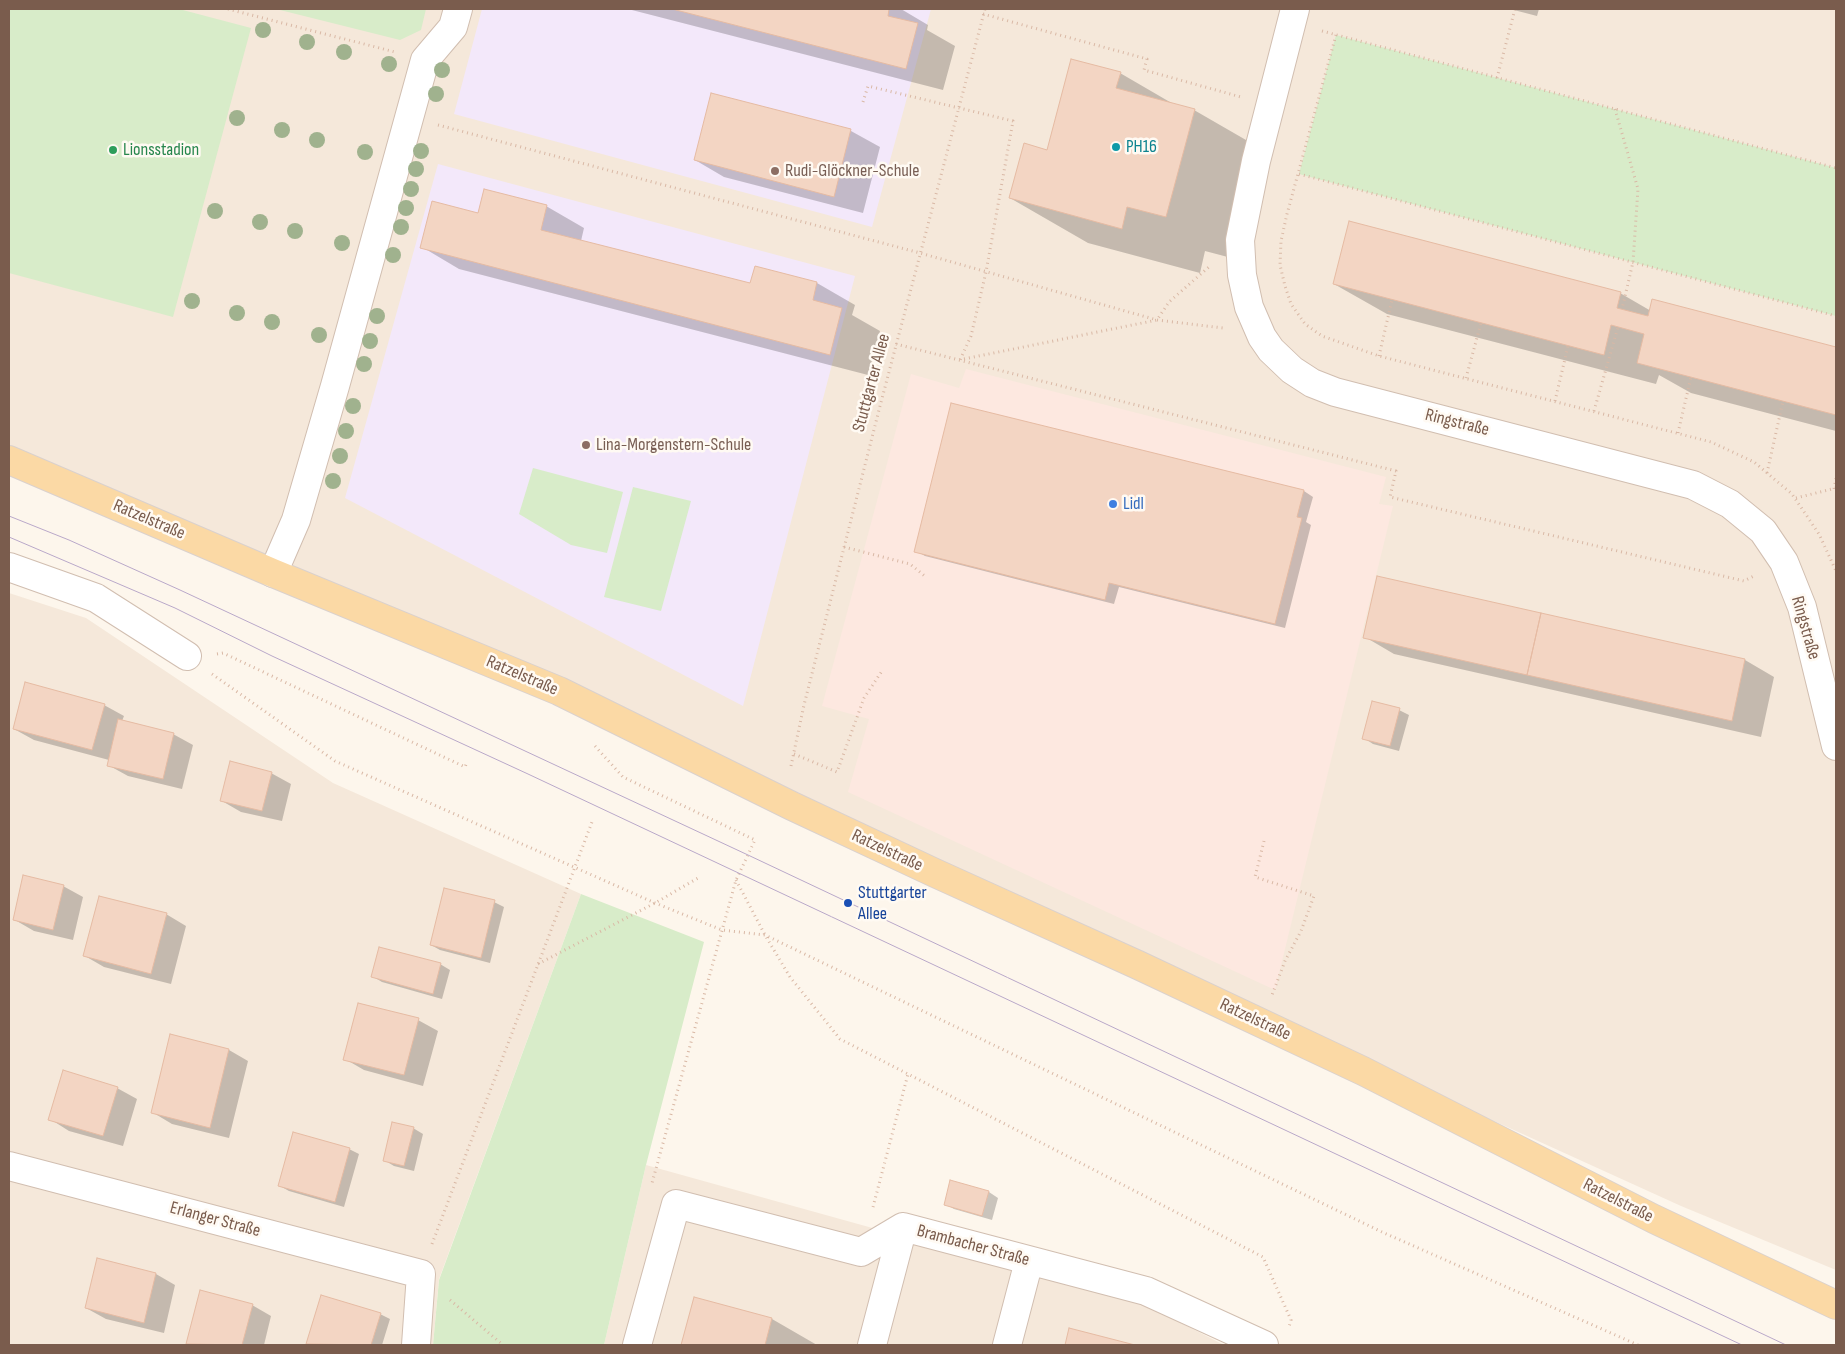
<!DOCTYPE html>
<meta charset="utf-8">
<style>
body{margin:0}
#map{position:relative;width:1845px;height:1354px;overflow:hidden;background:#fdf6ec;font-family:"Sofia Sans Condensed",sans-serif}
canvas{display:block}
.frame{position:absolute;inset:0;border:10px solid #7a5c4d;pointer-events:none}
</style>
<div id="map">
<canvas width="1845" height="1354"></canvas>
<div class="frame"></div>
</div>
<script>
const ctx = document.querySelector('canvas').getContext('2d');
ctx.lineJoin = 'round';
function fill(path, color) { ctx.fillStyle = color; ctx.fill(path, 'evenodd'); }
const poly = rows => new Path2D(rows.map(r => 'M' + r).join(''));
function strokePath(path, color, width, dash) { ctx.strokeStyle = color; ctx.lineWidth = width; ctx.lineCap = dash ? 'butt' : 'round'; ctx.setLineDash(dash || []); ctx.stroke(path); }
function write(font, color, halo, rows, align = 'center') {
  ctx.font = font + ' "Sofia Sans Condensed",sans-serif'; ctx.lineWidth = 5; ctx.setLineDash([]); ctx.textBaseline = 'middle'; ctx.strokeStyle = halo; ctx.fillStyle = color; for (const [text, x, y, turn = 0] of rows) {
    ctx.save(); ctx.translate(x, y); ctx.rotate((+turn || 0) * Math.PI / 180); ctx.textAlign = isNaN(turn) ? turn : align; if (halo) ctx.strokeText(text, 0, 0); ctx.fillText(text, 0, 0); ctx.restore();
  }
}
fill(poly([
 [9,9,1836,9,1836,1270,1681,1206,9,446],
 [9,593,86,618,333,783,581,894,439,1279,433,1345,9,1345],
 [646,1165,1142,1303,1224,1345,604,1345]
]), '#f5e8da');
fill(poly([
 [966,369,1386,477,1379,504,1393,506,1275,990,848,792,869,719,822,706,911,374,959,388]
]), '#fde8e0');
fill(poly([
 [482,9,931,9,872,227,454,114],
 [438,164,855,276,743,706,345,498]
]), '#f3e8fa');
fill(poly([
 [9,9,179,9,251,28,173,317,9,273],
 [276,9,426,9,421,30,400,40],
 [1336,35,1836,168,1836,316,1299,174],
 [533,468,623,492,607,553,571,545,519,514],
 [633,487,691,501,661,611,604,597],
 [581,894,704,942,646,1165,604,1345,433,1345,439,1280]
]), '#d8ecc9');
fill(poly([
 [628,9,901,9,928,25,927,30,955,46,943,90],
 [1510,9,1539,9,1537,16],
 [1120,73,1175,105,1194,110,1272,155,1243,261,1205,251,1200,273,1088,243,1010,198,1048,151],
 [712,94,851,131,880,147,863,213,724,177,695,160],
 [546,206,584,228,581,241,751,285,755,267,817,283,855,305,852,315,880,331,868,375,459,269,422,247],
 [1334,284,1620,293,1651,311,1653,301,1836,348,1836,431,1691,393,1659,375,1656,384,1387,314],
 [952,404,1304,491,1313,497,1306,522,1311,525,1285,628,1119,587,1114,604,925,556,916,551],
 [1378,577,1745,660,1774,677,1761,737,1394,654,1365,637],
 [104,705,124,716,122,721,173,734,193,745,182,789,128,776,108,765,109,760,34,740,14,729],
 [1399,710,1409,715,1399,751,1373,744,1364,738],
 [271,773,291,784,282,821,241,812,222,801],
 [63,886,83,897,73,940,34,931,15,920],
 [494,902,504,907,490,963,440,950,431,945],
 [166,914,186,926,171,984,104,967,85,956],
 [440,964,450,970,442,999,382,982,372,976],
 [418,1020,438,1031,423,1086,364,1070,345,1059],
 [229,1050,248,1061,229,1138,172,1124,152,1112],
 [117,1088,137,1099,123,1146,69,1131,50,1119],
 [413,1128,423,1134,414,1171,394,1166,384,1160],
 [349,1149,359,1154,344,1207,289,1191,280,1186],
 [951,1182,989,1192,998,1198,992,1220,954,1209,945,1204],
 [98,1260,156,1274,175,1285,164,1333,106,1319,86,1308],
 [694,1298,772,1319,817,1345,682,1345],
 [252,1305,271,1316,264,1345,190,1345,187,1343],
 [380,1314,390,1319,382,1345,311,1345,308,1344],
 [1070,1330,1130,1345,1066,1345]
]), '#0003');
const building = poly([
 [672,9,889,9,888,16,918,23,906,69,672,9],
 [1071,59,1121,72,1116,88,1195,109,1166,217,1127,207,1122,229,1009,198,1024,143,1047,150,1071,59],
 [711,93,851,129,834,197,694,160,711,93],
 [484,189,547,205,541,230,750,283,755,266,817,282,813,300,842,308,830,355,420,248,432,201,478,213,484,189],
 [1349,221,1621,292,1617,308,1648,316,1652,299,1836,347,1836,415,1637,363,1644,334,1611,325,1604,355,1333,284,1349,221],
 [951,403,1304,490,1297,517,1302,518,1275,624,1109,583,1105,600,914,552,951,403],
 [1377,576,1541,613,1527,675,1363,638,1377,576],
 [1541,613,1745,659,1732,721,1527,675,1541,613],
 [25,682,105,704,92,750,13,729,25,682],
 [1372,701,1400,708,1390,746,1362,739,1372,701],
 [118,719,174,733,163,779,107,766,118,719],
 [230,761,272,772,262,811,220,801,230,761],
 [23,875,64,885,53,930,13,920,23,875],
 [444,888,495,900,481,958,430,945,444,888],
 [99,896,167,913,151,974,83,956,99,896],
 [379,947,441,963,433,994,371,977,379,947],
 [358,1003,419,1018,404,1075,343,1060,358,1003],
 [170,1034,229,1049,210,1128,151,1113,170,1034],
 [63,1070,118,1087,103,1136,48,1120,63,1070],
 [392,1122,414,1127,404,1166,383,1161,392,1122],
 [293,1132,350,1148,335,1202,278,1186,293,1132],
 [950,1180,989,1191,982,1216,944,1205,950,1180],
 [97,1258,156,1273,144,1323,85,1308,97,1258],
 [200,1290,253,1304,242,1345,186,1344,200,1290],
 [321,1295,381,1313,371,1345,306,1344,321,1295],
 [694,1297,772,1318,765,1345,681,1345,694,1297],
 [1069,1328,1135,1345,1065,1345,1069,1328]
]);
fill(building, '#f3d5c3');
strokePath(building, '#e6bba3', 1);
const minor = poly([
 [1295,9,1256,161,1240,240,1242,275,1249,307,1262,337,1271,350,1292,370,1312,383,1335,392,1693,485,1730,504,1763,531,1784,562,1802,607,1836,746],
 [9,567,96,598,187,656],
 [273,573,296,520,335,386,425,60,453,27,458,9],
 [9,1166,421,1274,416,1345],
 [637,1345,676,1204,861,1252,903,1227,1146,1291,1264,1345],
 [872,1345,903,1227],
 [1007,1345,1029,1261]
]);
const major = poly([
 [9,460,273,573,559,691,792,806,935,873,1138,965,1363,1071,1654,1219,1836,1305]
]);
strokePath(minor, '#d1beb0', 30);
strokePath(major, '#dad1cd', 30);
strokePath(poly([
 [228,9,395,52],
 [983,14,1147,59,1144,70,1241,97],
 [1322,31,1836,168],
 [1336,35,1287,214,1281,241,1280,265,1285,286,1291,304,1305,324,1322,336,1379,356,1711,442,1754,462,1792,494,1819,534,1836,571],
 [1497,78,1515,9],
 [863,102,868,86,1013,121,986,272,971,336,960,360],
 [1615,109,1638,189,1633,262,1622,309],
 [438,125,920,253,1157,320,1223,328],
 [1299,174,1836,316],
 [896,344,1396,471,1390,497,1744,581,1756,575],
 [1379,356,1392,300],
 [964,359,1157,320,1169,302,1210,266],
 [1466,378,1481,323],
 [1555,401,1568,346],
 [1594,411,1618,327],
 [1678,433,1691,377],
 [1767,473,1783,401],
 [1834,489,1836,478],
 [1796,498,1836,488],
 [844,547,910,564,926,577],
 [217,654,223,653,465,767,467,762],
 [212,674,335,761,655,903,722,930,765,935,1382,1232,1638,1345],
 [595,746,623,777,755,840,736,880,652,1183],
 [794,754,837,772,864,698,882,671],
 [791,766,804,705,880,406,985,9],
 [1264,841,1255,877,1314,896,1301,931,1285,961,1272,995],
 [736,880,765,935,790,977,840,1039,1263,1257,1291,1320,1289,1327],
 [538,964,655,903,698,878],
 [873,1207,908,1074],
 [432,1244,592,822],
 [450,1300,503,1345]
]), '#d9b8a5', 3, [1, 4]);
strokePath(minor, '#fff', 28);
strokePath(major, '#fbd9a5', 28);
strokePath(poly([
 [9,516,69,540,180,590,748,855,1786,1345],
 [9,537,175,608,272,656,528,774,1742,1345]
]), '#b9a8c9', 1);
ctx.fillStyle = '#a0b28e';
for (const [x, y] of [
 [263,30],
 [307,42],
 [344,52],
 [389,64],
 [442,70],
 [436,94],
 [237,118],
 [282,130],
 [317,140],
 [421,151],
 [365,152],
 [416,169],
 [411,189],
 [406,208],
 [215,211],
 [260,222],
 [401,227],
 [295,231],
 [342,243],
 [393,255],
 [192,301],
 [237,313],
 [377,316],
 [272,322],
 [319,335],
 [370,341],
 [364,364],
 [353,406],
 [346,431],
 [340,456],
 [333,481]
]) { ctx.beginPath(); ctx.arc(x, y, 8, 0, 2 * Math.PI); ctx.fill(); }
for (const [x, y, r, color] of [
 [1116,147,5,"#0f9aa8"],
 [113,150,5,"#2e9e5b"],
 [775,171,5,"#8d6e63"],
 [586,445,5,"#8d6e63"],
 [1113,504,5,"#3f7fe0"],
 [848,903,5,"#1a4fb4"]
]) { const dot = new Path2D(); dot.arc(x, y, r, 0, 2 * Math.PI); ctx.fillStyle = color; ctx.fill(dot); strokePath(dot, '#fffaf3', 2); }
write('18px', '#0d838f', '#fffaf3', [
 ["PH16",1126,147]
], 'left');
write('18px', '#27864d', '#fffaf3', [
 ["Lionsstadion",123,150]
], 'left');
write('18px', '#785e54', '#fffaf3', [
 ["Rudi-Glöckner-Schule",785,171],
 ["Lina-Morgenstern-Schule",596,445]
], 'left');
write('18px', '#7a5c4d', '#fffaf3', [
 ["Stuttgarter Allee",872,383,-75],
 ["Ringstraße",1457,423,14],
 ["Ratzelstraße",149,520,23],
 ["Ringstraße",1805,628,74],
 ["Ratzelstraße",522,676,23],
 ["Ratzelstraße",887,851,25],
 ["Ratzelstraße",1255,1020,25],
 ["Ratzelstraße",1618,1201,27],
 ["Erlanger Straße",215,1220,15],
 ["Brambacher Straße",973,1246,15]
]);
write('18px', '#366cbe', '#fffaf3', [
 ["Lidl",1123,504]
], 'left');
write('18px', '#164399', '#fffaf3', [
 ["Stuttgarter",858,893],
 ["Allee",858,914]
], 'left');
</script>
